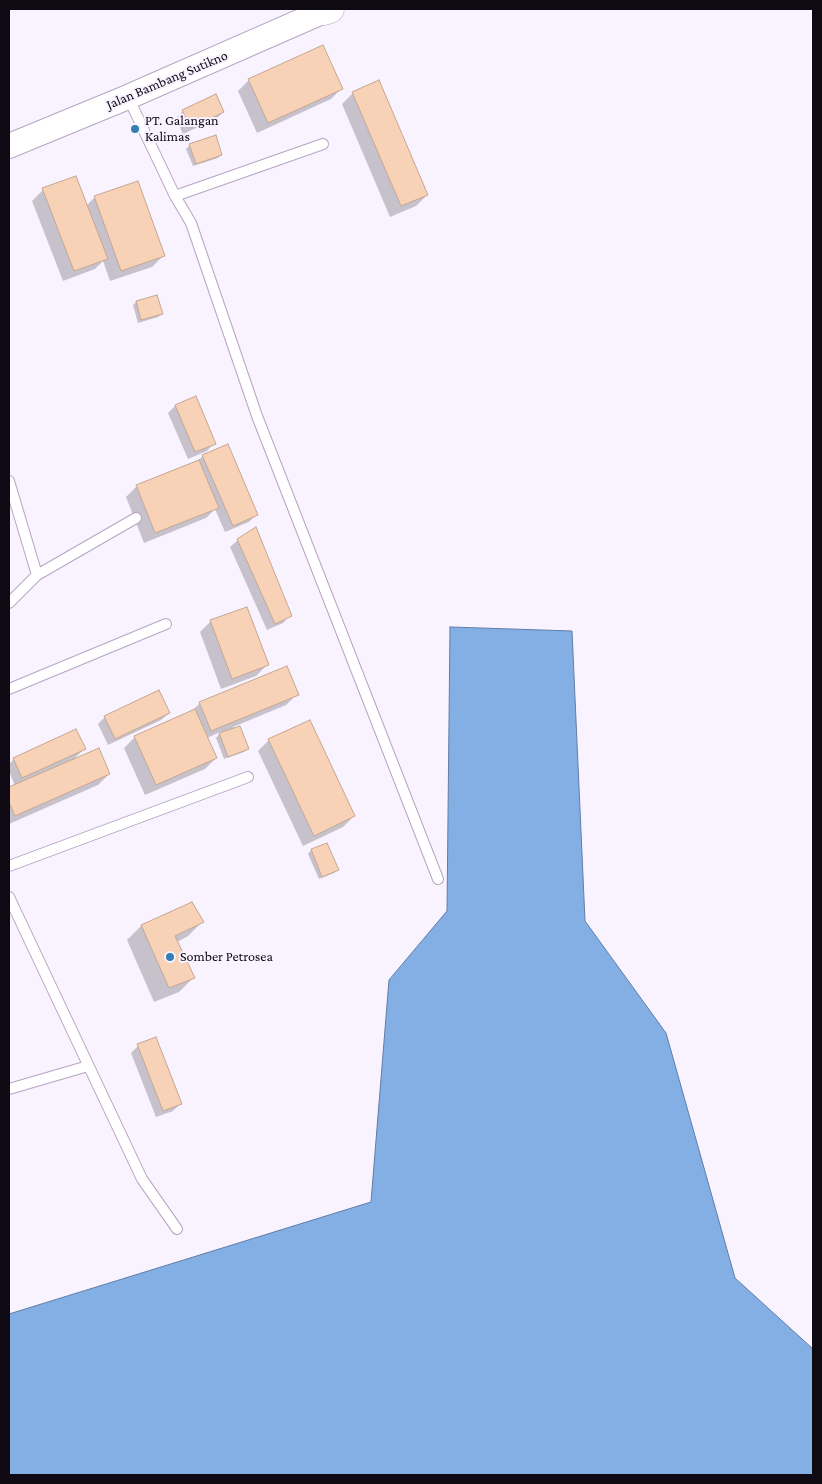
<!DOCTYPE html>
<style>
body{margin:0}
#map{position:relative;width:822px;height:1484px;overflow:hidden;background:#f9f2ff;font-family:"Crimson Pro",serif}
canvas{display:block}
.frame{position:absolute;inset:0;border:10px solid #0f0913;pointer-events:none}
</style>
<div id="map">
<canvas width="822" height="1484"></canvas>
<div class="frame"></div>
</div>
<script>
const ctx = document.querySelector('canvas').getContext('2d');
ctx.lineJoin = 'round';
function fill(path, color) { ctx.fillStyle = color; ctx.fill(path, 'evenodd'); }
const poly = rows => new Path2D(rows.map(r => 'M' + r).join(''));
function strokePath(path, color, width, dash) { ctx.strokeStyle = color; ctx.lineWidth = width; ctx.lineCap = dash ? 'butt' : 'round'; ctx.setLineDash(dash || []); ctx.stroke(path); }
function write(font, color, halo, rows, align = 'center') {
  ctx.font = font + ' "Crimson Pro",serif'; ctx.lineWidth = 4; ctx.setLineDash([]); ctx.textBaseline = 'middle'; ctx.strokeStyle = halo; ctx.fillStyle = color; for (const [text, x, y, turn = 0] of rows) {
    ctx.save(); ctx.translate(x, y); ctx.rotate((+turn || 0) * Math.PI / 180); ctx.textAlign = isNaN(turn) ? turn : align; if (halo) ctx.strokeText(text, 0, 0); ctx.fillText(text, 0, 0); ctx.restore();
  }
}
const water = poly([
 [450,627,572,631,585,921,666,1033,735,1278,813,1349,813,1475,9,1475,9,1314,371,1202,389,980,447,911,450,627]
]);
fill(water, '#83afe5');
strokePath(water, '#607da6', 1);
fill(poly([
 [249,80,342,88,331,99,257,133,238,91],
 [353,93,427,195,416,206,390,217,342,104],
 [183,111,223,112,216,119,183,134,176,118],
 [190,145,221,155,218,158,193,166,186,149],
 [43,190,86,206,95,197,163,256,152,267,110,281,103,261,95,269,63,281,32,201],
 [136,302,162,314,158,317,138,323,133,305],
 [175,406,214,443,207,451,188,459,168,413],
 [203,456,257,514,249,522,225,532,215,509,206,518,144,543,126,497,137,486,195,463],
 [238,540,290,615,283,623,267,630,230,547],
 [211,621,267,665,256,676,221,689,200,632],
 [297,694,286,705,233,727,248,749,244,752,224,759,216,738,222,731,207,738,216,758,205,769,145,795,124,748,135,737,190,713,200,703],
 [169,713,161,720,108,745,98,724,105,717],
 [269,740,354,816,343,827,303,846,258,751],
 [84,749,73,760,109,774,98,785,9,824,9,788,15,786,9,771,9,764,14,759],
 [327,844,337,870,334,873,319,879,308,854,311,850],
 [191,903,202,922,188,936,177,942,193,978,179,992,154,1002,127,940,141,926],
 [138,1046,180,1104,173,1111,156,1117,131,1053]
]), '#0003');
const building = poly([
 [323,45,343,89,268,123,248,79,323,45],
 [379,80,428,195,401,206,352,92,379,80],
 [216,94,224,112,191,128,182,110,216,94],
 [216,135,222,155,196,164,189,144,216,135],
 [76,176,108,259,74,271,42,188,76,176],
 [138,181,165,256,121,271,94,196,138,181],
 [157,295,163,314,141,320,136,301,157,295],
 [196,396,216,444,195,452,175,405,196,396],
 [228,444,258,515,233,526,202,455,228,444],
 [199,460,219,508,155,533,136,485,199,460],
 [256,527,292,616,275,624,237,539,256,527],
 [247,607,269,665,232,679,210,620,247,607],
 [287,666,299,695,211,731,199,702,287,666],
 [159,690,170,713,115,739,104,716,159,690],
 [195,709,217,758,156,785,134,736,195,709],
 [310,720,355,816,314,836,268,739,310,720],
 [240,726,249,749,228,757,219,733,240,726],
 [76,729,86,749,22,778,13,758,76,729],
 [99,748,110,774,15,816,9,802,9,787,99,748],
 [327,843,339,870,322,877,311,849,327,843],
 [192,902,204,922,175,936,195,978,169,988,141,925,192,902],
 [156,1037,182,1104,163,1111,137,1044,156,1037]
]);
fill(building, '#f7d2b7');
strokePath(building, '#c4a691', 1);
const service = poly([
 [128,97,175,196,191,223,257,416,438,879],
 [175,196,323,144],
 [9,481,37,575,9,603],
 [37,575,136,518],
 [9,689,166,624],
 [9,866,248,777],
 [9,897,142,1179,177,1229],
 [9,1089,88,1066]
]);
const tertiary = poly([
 [9,146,128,97,324,11]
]);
const secondary = poly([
 [324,11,330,9]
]);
strokePath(service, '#b5a5c2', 12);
strokePath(tertiary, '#b5a5c2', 26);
strokePath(secondary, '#b5a5c2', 29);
strokePath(service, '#fff', 10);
strokePath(tertiary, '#fff', 24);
strokePath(secondary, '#fff', 28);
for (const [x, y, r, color] of [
 [135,129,5,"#357eb2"],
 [170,957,5,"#357eb2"]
]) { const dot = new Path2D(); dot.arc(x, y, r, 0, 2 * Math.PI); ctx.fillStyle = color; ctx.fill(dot); strokePath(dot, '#f9f2ff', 2); }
write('14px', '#0f0913', '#f9f2ff', [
 ["Jalan Bambang Sutikno",167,80,-23]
]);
write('14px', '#0f0913', '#f9f2ff', [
 ["PT. Galangan",145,121],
 ["Kalimas",145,137],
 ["Somber Petrosea",180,957]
], 'left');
</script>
